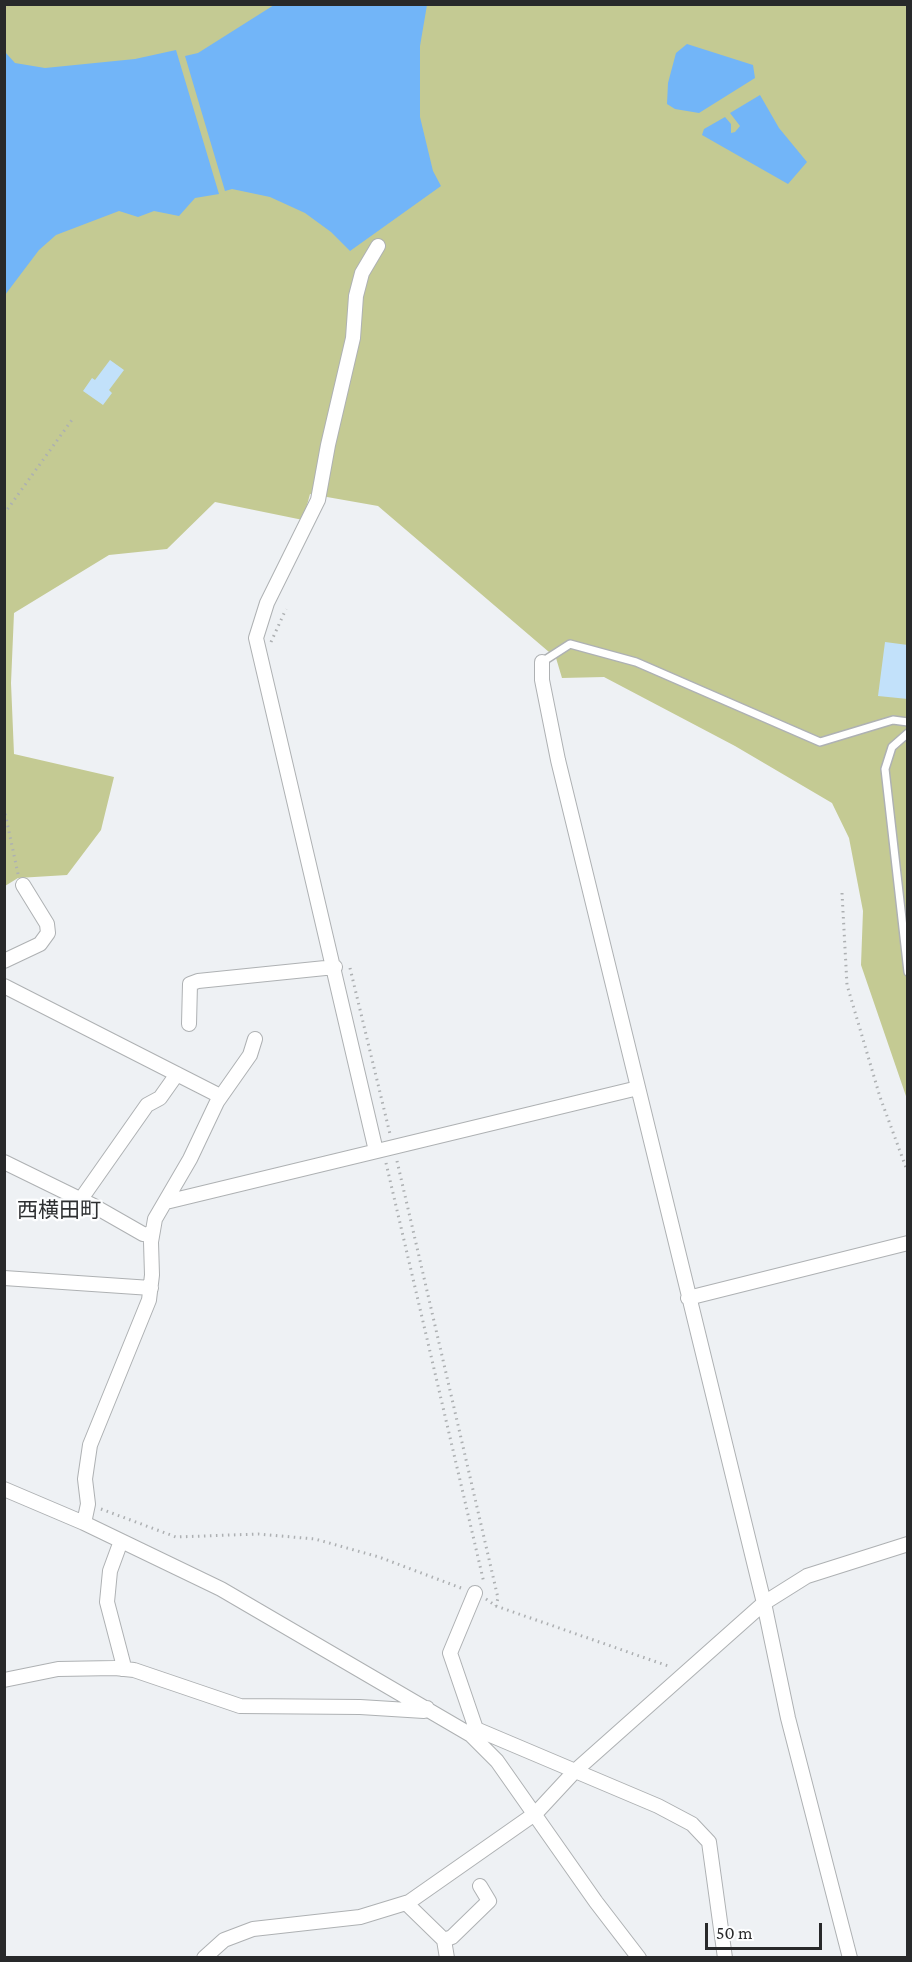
<!DOCTYPE html>
<meta charset="utf-8">
<style>
body{margin:0}
#map{position:relative;width:912px;height:1962px;overflow:hidden;background:#eef1f4;font-family:"Crimson Pro",serif}
canvas{display:block}
.frame{position:absolute;inset:0;border:6px solid #28292a;pointer-events:none}
.scale{position:absolute;left:705px;top:1923px;width:117px;height:27px;box-sizing:border-box;border:3px solid #28292a;border-top:0;padding-left:8px;font-size:18px;line-height:21px;white-space:nowrap;color:#28292a;-webkit-text-stroke:4px #fdfeff;paint-order:stroke}
</style>
<div id="map">
<canvas width="912" height="1962"></canvas>
<div class="frame"></div>
<div class="scale">50 m</div>
</div>
<script>
const ctx = document.querySelector('canvas').getContext('2d');
ctx.lineJoin = 'round';
function fill(path, color) { ctx.fillStyle = color; ctx.fill(path, 'evenodd'); }
const poly = rows => new Path2D(rows.map(r => 'M' + r).join(''));
function strokePath(path, color, width, dash) { ctx.strokeStyle = color; ctx.lineWidth = width; ctx.lineCap = dash ? 'butt' : 'round'; ctx.setLineDash(dash || []); ctx.stroke(path); }
function write(font, color, halo, rows, align = 'center') {
  ctx.font = font + ' "Crimson Pro","Noto Sans JP",serif'; ctx.lineWidth = 4.5; ctx.setLineDash([]); ctx.textBaseline = 'middle'; ctx.strokeStyle = halo; ctx.fillStyle = color; for (const [text, x, y, turn = 0] of rows) {
    ctx.save(); ctx.translate(x, y); ctx.rotate((+turn || 0) * Math.PI / 180); ctx.textAlign = isNaN(turn) ? turn : align; if (halo) ctx.strokeText(text, 0, 0); ctx.fillText(text, 0, 0); ctx.restore();
  }
}
fill(poly([
 [5,5,907,5,907,1099,861,965,863,911,849,838,832,803,735,746,604,677,562,678,556,658,378,506,310,494,303,520,215,502,167,549,109,555,14,613,11,683,14,754,114,777,101,830,67,875,18,878,5,886]
]), '#c4ca93');
fill(poly([
 [274,5,427,5,420,46,420,117,433,171,441,186,350,251,331,232,305,213,270,197,232,189,225,191,185,56,198,53],
 [687,44,753,65,755,78,699,113,675,109,667,104,668,83,676,53],
 [176,50,219,194,195,198,179,216,154,211,138,217,119,211,56,235,39,250,5,295,5,52,15,63,45,68,135,59],
 [760,95,779,128,807,162,788,184,702,135,704,129,725,117,731,124,731,133,735,132,740,126,730,113]
]), '#72b5f8');
fill(poly([
 [110,360,124,370,109,390,112,393,103,405,83,391,92,378,95,380],
 [885,642,908,645,908,699,878,696]
]), '#c2e1fa');
const service = poly([
 [542,662,570,644,636,662,820,742,893,720,908,722],
 [908,733,892,747,885,769,908,972]
]);
const minor = poly([
 [542,662,542,680,558,760,764,1603,788,1718,850,1958],
 [4,961,40,944,48,933,47,924,23,885],
 [4,986,220,1096],
 [189,1024,190,984,198,981,335,967],
 [376,1151,256,638,267,603,318,500,328,445,353,338,356,296,362,273,378,246],
 [4,1162,94,1206,143,1234,152,1235],
 [81,1199,147,1105,160,1098,177,1074],
 [166,1202,638,1088],
 [4,1278,151,1288],
 [688,1298,908,1243],
 [4,1489,84,1523,221,1589,471,1735,497,1761,596,1902,639,1958],
 [84,1523,88,1504,85,1479,90,1445,149,1300,152,1275,151,1242,155,1219,190,1159,217,1102,250,1055,255,1039],
 [121,1541,110,1571,107,1602,123,1663,122,1669],
 [4,1680,58,1669,115,1668,134,1670,240,1706,360,1707,424,1711,427,1708],
 [476,1729,658,1806,692,1824,709,1842,725,1958],
 [471,1735,476,1729,450,1653,475,1593],
 [406,1903,444,1940,447,1958],
 [444,1940,452,1937,489,1901,480,1886],
 [204,1958,224,1940,253,1929,360,1917,409,1902,536,1813,575,1771,764,1603,807,1576,908,1544]
]);
strokePath(service, '#aeb1b3', 10);
strokePath(minor, '#aeb1b3', 16);
strokePath(poly([
 [4,514,74,417],
 [271,642,286,609],
 [4,808,18,874],
 [842,893,847,985,880,1097,908,1173],
 [350,968,390,1134],
 [397,1161,498,1598,496,1606],
 [386,1163,484,1583],
 [101,1509,176,1537,258,1534,315,1539,379,1557,461,1588],
 [486,1599,496,1606,671,1667]
]), '#adb0b2', 3, [1.5, 4.5]);
strokePath(service, '#fff', 7);
strokePath(minor, '#fff', 14);
write('21px', '#2d2f31', '#fdfeff', [
 ["西横田町",59,1211]
]);
</script>
